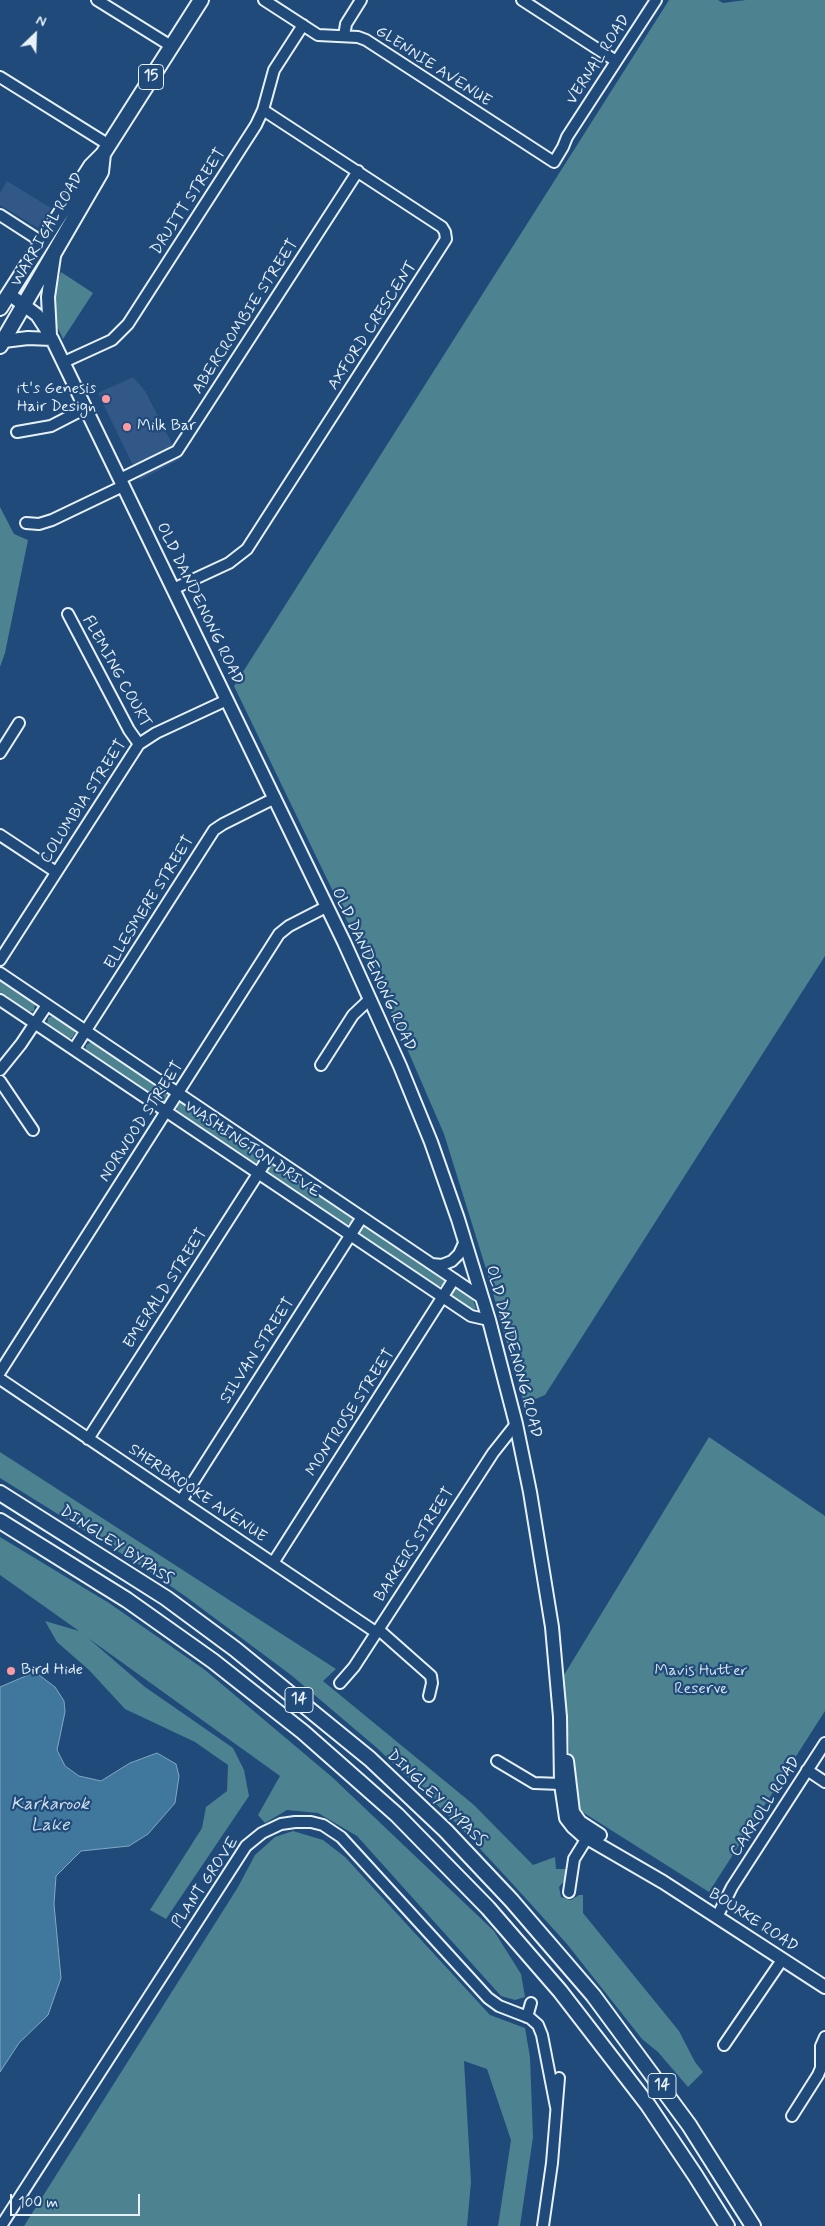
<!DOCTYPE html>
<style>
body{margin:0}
#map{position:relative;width:825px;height:2226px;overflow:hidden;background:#1f4a7a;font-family:Mynerve,sans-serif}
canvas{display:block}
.north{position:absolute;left:10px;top:10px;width:50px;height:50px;-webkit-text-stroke:4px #1f4a7a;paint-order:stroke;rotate:24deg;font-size:14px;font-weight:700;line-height:20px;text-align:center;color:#e8f1f8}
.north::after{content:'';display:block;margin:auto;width:18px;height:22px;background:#e8f1f8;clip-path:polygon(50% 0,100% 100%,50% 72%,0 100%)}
.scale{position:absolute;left:10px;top:2194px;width:130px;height:22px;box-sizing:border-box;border:2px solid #e8f1f8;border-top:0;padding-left:6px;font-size:15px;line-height:18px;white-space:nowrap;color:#e8f1f8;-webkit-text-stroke:4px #1f4a7a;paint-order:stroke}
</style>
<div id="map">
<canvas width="825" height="2226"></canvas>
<div class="north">N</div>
<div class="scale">100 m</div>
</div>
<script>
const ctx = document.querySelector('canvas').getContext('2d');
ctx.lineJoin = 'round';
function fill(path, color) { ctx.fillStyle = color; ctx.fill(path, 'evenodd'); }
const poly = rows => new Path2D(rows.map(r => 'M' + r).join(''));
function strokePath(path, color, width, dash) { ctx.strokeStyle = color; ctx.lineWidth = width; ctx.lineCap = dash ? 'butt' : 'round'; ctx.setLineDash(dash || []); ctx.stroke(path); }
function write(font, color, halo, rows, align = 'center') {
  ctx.font = font + ' Mynerve,sans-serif'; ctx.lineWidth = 4.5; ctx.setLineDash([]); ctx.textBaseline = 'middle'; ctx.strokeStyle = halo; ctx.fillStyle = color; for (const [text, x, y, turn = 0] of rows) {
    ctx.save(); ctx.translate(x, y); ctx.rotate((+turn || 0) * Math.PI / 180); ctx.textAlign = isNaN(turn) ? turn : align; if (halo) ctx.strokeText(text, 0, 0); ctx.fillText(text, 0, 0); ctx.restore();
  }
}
fill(poly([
 [7,181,51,208,38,228,0,205,0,193],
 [133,377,145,391,180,459,140,480,98,393]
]), '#325887');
fill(poly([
 [669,0,718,0,723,3,746,0,825,0,825,956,545,1395,524,1404,487,1272,444,1134,392,1014,234,686],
 [61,272,93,293,63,339,55,322,55,291],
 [0,507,14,534,28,540,5,653,0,667],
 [0,980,35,1002,34,1011,27,1012,0,994],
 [54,1015,72,1027,75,1033,72,1038,65,1038,47,1026,48,1018],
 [93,1041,168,1092,169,1097,167,1101,159,1101,86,1052,86,1045],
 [183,1102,260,1154,261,1160,253,1164,176,1113,177,1104],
 [275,1164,351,1214,353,1222,345,1226,268,1174,268,1167],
 [368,1226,443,1276,445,1281,444,1285,436,1287,360,1236,359,1230,362,1227],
 [457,1287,472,1297,476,1308,475,1312,452,1297,452,1291],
 [709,1437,825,1516,825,1711,709,1892,573,1806,564,1675],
 [0,1452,336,1669,323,1681,474,1805,533,1865,555,1857,556,1869,569,1869,566,1879,559,1887,561,1897,571,1900,579,1895,583,1895,583,1913,679,2031,695,2062,703,2072,688,2087,658,2052,642,2039,567,1944,509,1880,457,1824,377,1748,291,1675,185,1596,138,1564,0,1478],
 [0,1537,109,1603,205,1670,332,1777,494,1931,521,1974,525,1997,515,2000,501,1996,357,1836,318,1813,287,1810,265,1823,258,1815,280,1776,88,1638,145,1687,233,1748,244,1770,249,1796,166,1919,150,1910,202,1828,206,1807,227,1791,228,1765,195,1742,125,1709,89,1670,57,1642,45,1621,79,1631,0,1575],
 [293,1831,323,1840,345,1857,490,2015,525,2028,530,2057,533,2137,520,2226,498,2226,511,2140,487,2069,464,2061,471,2182,467,2226,24,2226,238,1887,255,1855,275,1837]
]), '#4d8290');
const water = poly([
 [35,1672,55,1687,64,1701,65,1712,57,1750,65,1766,79,1776,101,1781,130,1763,157,1753,176,1764,179,1776,175,1803,148,1834,129,1846,81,1851,56,1876,54,1904,61,1978,48,2015,19,2043,0,2072,0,1687,35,1672]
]);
fill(water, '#40779c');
strokePath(water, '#83a8c1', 1);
const minor = poly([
 [97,0,171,46],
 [264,0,318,35,358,37,366,40,554,162,563,147,567,137,656,0],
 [522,0,616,61],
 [344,36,346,24,361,0],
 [0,77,109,145],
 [0,215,42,242],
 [64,362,112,340,128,324,256,125,263,110,274,70,303,25],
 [17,432,51,426,86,408],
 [120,479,177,451,358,171],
 [26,523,39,524,52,520,123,486],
 [173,589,229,563,247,549,446,239,445,232,442,227,263,110],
 [68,614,129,730,139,744],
 [0,753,19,723],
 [0,835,56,872],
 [0,960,139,744,156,733,227,700],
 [0,973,482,1298],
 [0,1000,471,1316,489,1320],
 [74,1049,214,830,223,824,275,798],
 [321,1065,353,1015,370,999],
 [0,1070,21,1044,47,1005],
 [0,1081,33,1130],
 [432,1264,442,1265,452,1261,459,1254,465,1241],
 [0,1372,279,934,289,926,326,907],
 [0,1379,377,1633],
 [88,1439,270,1155],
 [181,1501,362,1217],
 [273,1563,454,1279],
 [379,1630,431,1676,432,1683,429,1696],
 [340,1683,354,1667,493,1453,516,1424],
 [497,1761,534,1783,561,1784],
 [807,1770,825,1782],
 [569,1892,574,1859,587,1838],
 [717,1917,732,1887,825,1743],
 [527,2017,531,2003],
 [724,2045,782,1960],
 [792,2116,818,2075,821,2068,821,2046,825,2037],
 [1,2226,246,1846,262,1833,281,1824,295,1822,311,1822,323,1825,341,1837,488,1998,499,2006,530,2018,538,2025,542,2035,556,2107],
 [543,2226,552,2163,559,2078]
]);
const major = poly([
 [9,294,37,315,50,335],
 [50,335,48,297,54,256],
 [4,341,28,338,52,339,344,942,400,1066,431,1142,458,1219,489,1320,516,1424,530,1492,552,1627,560,1717,561,1784,566,1818,573,1827,582,1835,663,1882,825,1987],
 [567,1761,573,1812,580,1822,600,1835]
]);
const highway = poly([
 [0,308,91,166,103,154,201,0],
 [0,346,101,172,103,154],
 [0,1493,166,1598,235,1649,370,1759,446,1831,512,1901,593,1995,689,2125,753,2226],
 [0,1521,127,1600,213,1661,303,1732,397,1815,488,1908,560,1991,648,2105,695,2175,727,2226]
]);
strokePath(minor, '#e8f1f8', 14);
strokePath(major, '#e8f1f8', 16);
strokePath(highway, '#e8f1f8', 18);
strokePath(minor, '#1f4a7a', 10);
strokePath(major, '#1f4a7a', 12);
strokePath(highway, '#1f4a7a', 14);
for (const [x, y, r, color] of [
 [106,399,5,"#ff9aa2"],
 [127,427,5,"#ff9aa2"],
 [11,1671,5,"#ff9aa2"]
]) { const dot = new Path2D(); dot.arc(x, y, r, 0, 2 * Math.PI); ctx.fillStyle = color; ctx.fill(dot); strokePath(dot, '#1f4a7a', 2); }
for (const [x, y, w] of [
 [151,77,25],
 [299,1700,28],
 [662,2086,28]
]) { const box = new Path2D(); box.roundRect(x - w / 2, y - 12.5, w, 25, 4); ctx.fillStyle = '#1f4a7a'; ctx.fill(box); strokePath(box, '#e8f1f8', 1); }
write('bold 15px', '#e8f1f8', null, [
 ["15",151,77],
 ["14",299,1700],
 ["14",662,2086]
]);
write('16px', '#e8f1f8', '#1f4a7a', [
 ["VERNAL ROAD",599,60,-57],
 ["GLENNIE AVENUE",433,67,33],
 ["DRUITT STREET",189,202,-57],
 ["WARRIGAL ROAD",48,230,-60],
 ["ABERCROMBIE STREET",246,317,-57],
 ["AXFORD CRESCENT",373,326,-57],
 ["OLD DANDENONG ROAD",199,604,64],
 ["FLEMING COURT",116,672,61],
 ["COLUMBIA STREET",84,802,-57],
 ["ELLESMERE STREET",150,903,-58],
 ["OLD DANDENONG ROAD",373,970,65],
 ["NORWOOD STREET",142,1122,-57],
 ["WASHINGTON DRIVE",252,1150,34],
 ["EMERALD STREET",166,1289,-57],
 ["SILVAN STREET",258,1351,-57],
 ["OLD DANDENONG ROAD",513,1352,75],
 ["MONTROSE STREET",351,1413,-57],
 ["SHERBROOKE AVENUE",197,1494,34],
 ["BARKERS STREET",415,1545,-57],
 ["DINGLEY BYPASS",116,1546,33],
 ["DINGLEY BYPASS",436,1799,44],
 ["CARROLL ROAD",766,1807,-57],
 ["PLANT GROVE",206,1883,-56],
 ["BOURKE ROAD",753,1921,33]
]);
write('16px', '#e8f1f8', '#1f4a7a', [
 ["it's Genesis",96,390,"right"],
 ["Hair Design",96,408,"right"],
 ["Milk Bar",137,427],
 ["Bird Hide",21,1671]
], 'left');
write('16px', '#d1e0e8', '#1f4a7a', [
 ["Mavis Hutter",701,1672],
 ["Reserve",701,1690]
]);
write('italic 18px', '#cfdfea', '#1f4a7a', [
 ["Karkarook",50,1805],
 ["Lake",50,1826]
]);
</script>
